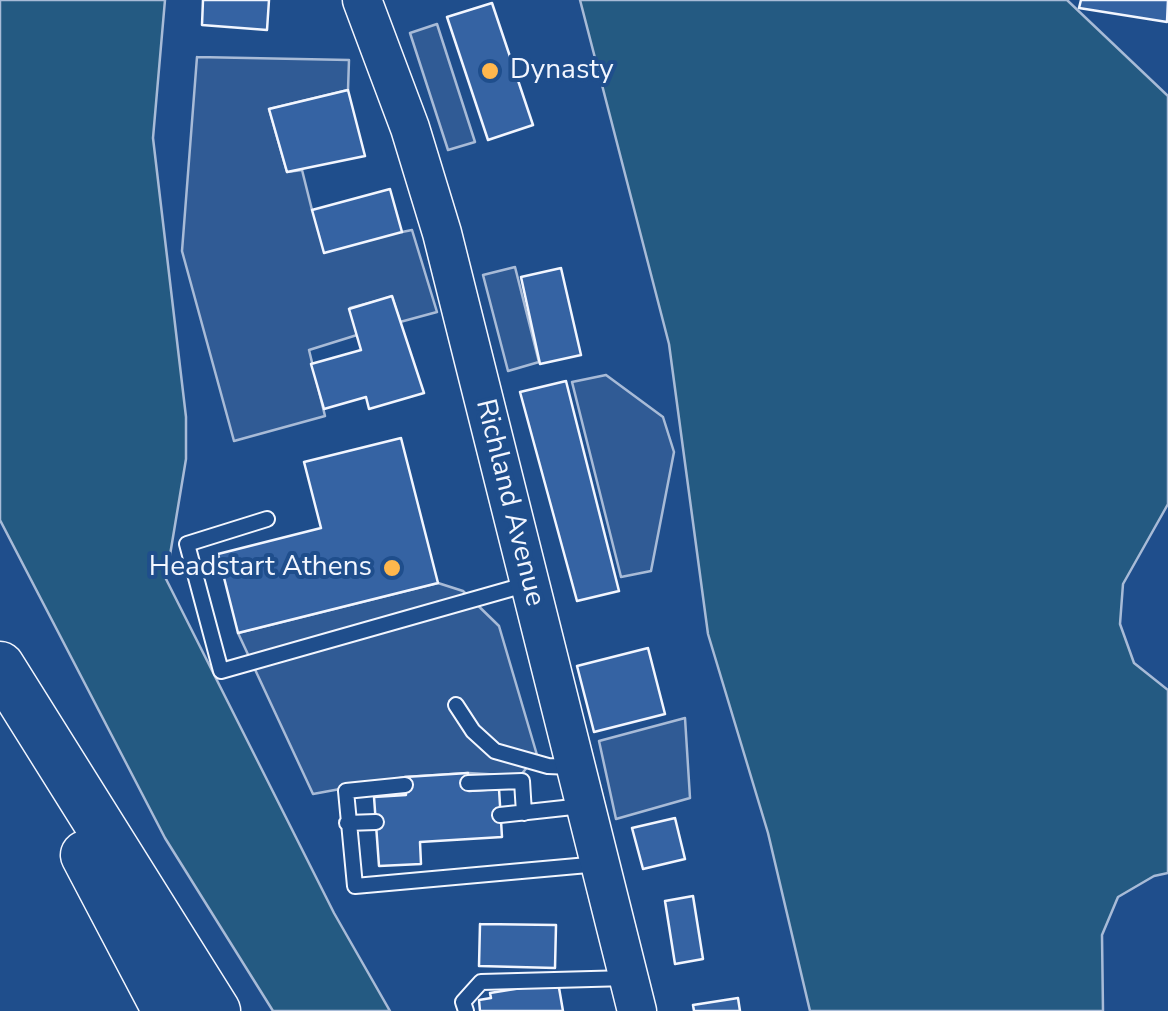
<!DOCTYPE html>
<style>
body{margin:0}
canvas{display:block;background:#1f4e8c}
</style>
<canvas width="1168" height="1011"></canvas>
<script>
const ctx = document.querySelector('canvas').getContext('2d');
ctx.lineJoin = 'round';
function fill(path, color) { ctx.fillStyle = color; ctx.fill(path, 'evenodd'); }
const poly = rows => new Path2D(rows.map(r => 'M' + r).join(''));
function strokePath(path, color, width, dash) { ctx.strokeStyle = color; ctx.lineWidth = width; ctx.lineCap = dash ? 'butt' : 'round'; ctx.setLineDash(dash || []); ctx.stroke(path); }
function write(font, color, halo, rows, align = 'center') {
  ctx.font = font + ' "Nunito Sans",sans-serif'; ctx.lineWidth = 8; ctx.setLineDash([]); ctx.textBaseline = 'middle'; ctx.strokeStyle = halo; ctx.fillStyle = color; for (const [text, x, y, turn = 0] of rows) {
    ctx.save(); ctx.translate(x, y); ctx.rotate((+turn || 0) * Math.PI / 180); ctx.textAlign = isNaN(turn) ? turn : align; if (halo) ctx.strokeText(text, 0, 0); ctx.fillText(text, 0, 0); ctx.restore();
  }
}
const green = poly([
 [0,0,165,0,153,138,186,417,186,459,166,579,334,913,390,1011,273,1011,165,838,0,520,0,0],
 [580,0,1067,0,1168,96,1168,504,1123,584,1120,624,1134,663,1168,690,1168,873,1154,876,1118,897,1102,935,1103,1011,810,1011,768,833,708,634,669,344,580,0]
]);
fill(green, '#245a82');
strokePath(green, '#a8bbd7', 2.5);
const parking = poly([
 [437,24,475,142,448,150,410,33,437,24],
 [197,57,349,60,348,90,269,109,287,172,302,170,312,210,402,232,412,230,437,312,400,322,392,297,350,308,357,335,309,350,325,416,234,441,182,251,197,57],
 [515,267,539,362,508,371,483,275,515,267],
 [606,375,663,417,674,452,651,571,621,577,572,382,606,375],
 [438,583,463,591,499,626,537,755,520,776,468,773,405,777,313,794,238,633,438,583],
 [685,718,690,798,616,819,599,741,685,718]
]);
fill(parking, '#305b95');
strokePath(parking, '#a8bbd7', 2.5);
const building = poly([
 [203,0,269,0,267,30,202,25,203,0],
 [1081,0,1168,0,1167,22,1079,8,1081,0],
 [492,3,533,125,488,140,447,17,492,3],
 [348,90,365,156,287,172,269,109,348,90],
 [390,189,402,232,324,253,312,210,390,189],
 [561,268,581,355,540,364,521,277,561,268],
 [392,296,424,393,369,409,366,397,324,409,311,364,361,350,349,309,392,296],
 [566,381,619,591,577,601,520,392,566,381],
 [401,438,438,583,238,633,218,554,321,528,304,462,401,438],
 [648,648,665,714,594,732,577,666,648,648],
 [468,773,469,791,499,789,502,837,420,842,421,864,379,866,374,797,406,795,405,777,468,773],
 [675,818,685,859,643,869,632,828,675,818],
 [693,896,703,959,675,964,665,901,693,896],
 [480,924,556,925,555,968,479,966,480,924],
 [558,982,563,1011,480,1011,479,1000,491,998,490,993,558,982],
 [738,998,740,1011,694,1011,693,1005,738,998]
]);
fill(building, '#3563a3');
strokePath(building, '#f2f6ff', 2.5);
const lane = poly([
 [267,519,187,544,221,671,528,584],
 [456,705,473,731,495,751,548,766,571,767],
 [468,783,522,781,524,813],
 [405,785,346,791,355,886,599,864],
 [500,815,582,806],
 [347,823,376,822],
 [466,1011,463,1002,481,982,628,978]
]);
const secondary = poly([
 [362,0,410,128,442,233,637,1011]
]);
const highway = poly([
 [0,666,216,1011],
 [85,855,167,1011]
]);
strokePath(lane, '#f2f6ff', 18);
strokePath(secondary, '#f2f6ff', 41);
strokePath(highway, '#f2f6ff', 51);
strokePath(lane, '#1f4e8c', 14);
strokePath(secondary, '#1f4e8c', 38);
strokePath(highway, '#1f4e8c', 48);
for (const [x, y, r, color] of [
 [490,71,10,"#ffb74d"],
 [392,568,10,"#ffb74d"]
]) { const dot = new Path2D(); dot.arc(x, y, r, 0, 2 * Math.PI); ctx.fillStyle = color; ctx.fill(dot); strokePath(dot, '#1f4e8c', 4); }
write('28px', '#f2f6ff', '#1f4e8c', [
 ["Dynasty",510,71],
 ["Headstart Athens",372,568,"right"]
], 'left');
write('28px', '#f2f6ff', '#1f4e8c', [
 ["Richland Avenue",509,503,76]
]);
</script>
